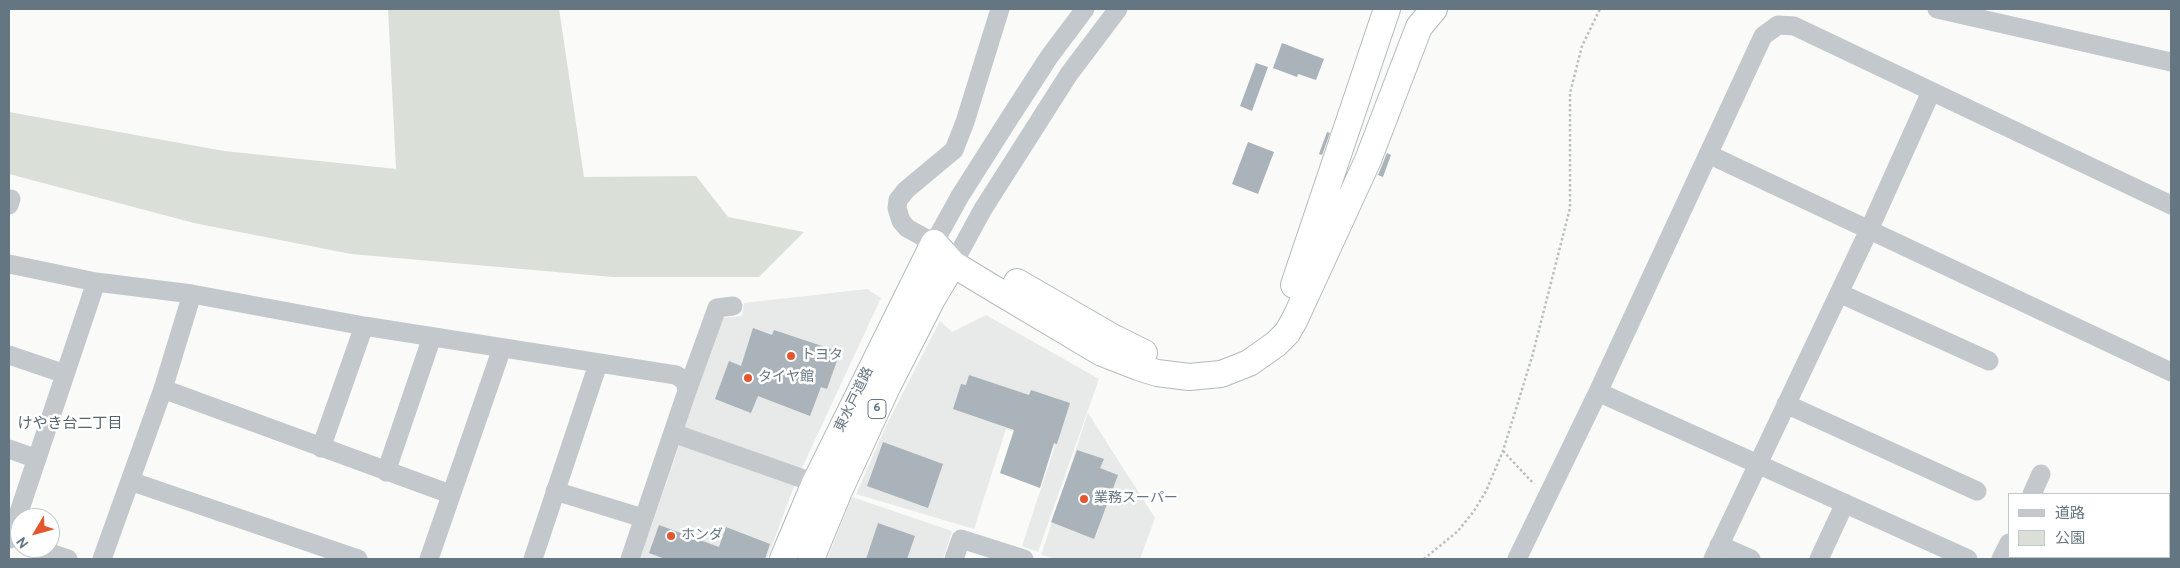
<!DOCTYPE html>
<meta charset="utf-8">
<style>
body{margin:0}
#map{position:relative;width:2180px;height:568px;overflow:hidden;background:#fafaf8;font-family:Overpass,"Noto Sans JP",sans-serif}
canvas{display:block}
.frame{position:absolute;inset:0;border:10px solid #657683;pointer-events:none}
.legend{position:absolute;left:2008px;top:493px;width:162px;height:65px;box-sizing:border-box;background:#fff;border:1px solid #c1c8cd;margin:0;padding:6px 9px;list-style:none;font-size:15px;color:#657683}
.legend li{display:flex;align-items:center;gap:10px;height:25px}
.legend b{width:25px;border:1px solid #c1c8cd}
.north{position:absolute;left:10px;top:508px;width:50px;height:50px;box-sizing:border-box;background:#fff;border:1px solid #c1c8cd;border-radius:50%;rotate:233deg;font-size:14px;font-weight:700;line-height:20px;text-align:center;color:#657683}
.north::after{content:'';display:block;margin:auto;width:18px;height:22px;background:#e4572e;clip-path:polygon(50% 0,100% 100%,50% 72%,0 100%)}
</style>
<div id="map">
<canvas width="2180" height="568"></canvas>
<div class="frame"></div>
<ul class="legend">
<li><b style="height:6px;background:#c3c8cc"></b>道路</li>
<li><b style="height:14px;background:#dadfd7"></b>公園</li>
</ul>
<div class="north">N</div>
</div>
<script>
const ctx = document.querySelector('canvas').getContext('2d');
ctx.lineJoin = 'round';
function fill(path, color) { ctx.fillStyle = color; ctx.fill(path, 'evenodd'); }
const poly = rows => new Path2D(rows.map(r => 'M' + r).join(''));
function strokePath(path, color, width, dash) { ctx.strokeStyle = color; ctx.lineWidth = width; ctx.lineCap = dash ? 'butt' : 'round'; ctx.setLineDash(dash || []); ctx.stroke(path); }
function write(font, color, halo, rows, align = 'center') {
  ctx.font = font + ' Overpass,"Noto Sans JP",sans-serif'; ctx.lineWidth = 5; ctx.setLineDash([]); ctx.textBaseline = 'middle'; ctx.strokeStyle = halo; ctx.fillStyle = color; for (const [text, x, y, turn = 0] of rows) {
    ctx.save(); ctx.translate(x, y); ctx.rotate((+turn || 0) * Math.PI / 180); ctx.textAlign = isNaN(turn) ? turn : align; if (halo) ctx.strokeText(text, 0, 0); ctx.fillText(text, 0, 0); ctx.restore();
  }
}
fill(poly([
 [867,289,881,298,801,470,683,430,721,318,742,316,744,303],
 [986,315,1099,379,1038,552,1022,546,1055,446,1006,429,974,529,856,494,887,424,940,321,952,332],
 [1088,413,1155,518,1140,559,1057,559,1041,555],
 [681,440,796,481,767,559,640,559],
 [852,497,952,531,943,559,827,559]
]), '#e8e9e9');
fill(poly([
 [388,9,559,9,584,177,696,176,728,217,804,232,759,277,613,277,351,254,194,223,9,174,9,112,224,151,396,169]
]), '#dadfd7');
fill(poly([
 [1282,43,1324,59,1316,80,1298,74,1297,77,1273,68],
 [1256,63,1268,67,1252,111,1240,106],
 [1327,132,1330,133,1322,155,1319,154],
 [1248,142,1274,152,1258,194,1232,184],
 [1387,153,1391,155,1383,177,1378,175],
 [753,328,772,335,774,330,840,352,827,389,821,387,810,416,758,396,751,413,715,399,729,361,741,366],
 [969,375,1029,395,1031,390,1070,403,1057,444,1054,443,1040,488,1000,473,1014,430,953,409,961,384,966,385],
 [883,442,943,464,928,508,867,486],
 [1077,450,1104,459,1100,468,1118,475,1094,539,1051,522],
 [878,523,915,536,907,559,866,559],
 [659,525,719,547,726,527,770,544,765,559,665,559,649,553]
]), '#aab3b9');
const highway = poly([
 [934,243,953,264,991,287,1102,353,1138,367,1157,373,1189,377,1221,374,1249,363,1276,344,1287,333,1295,319,1368,160,1419,27,1434,9],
 [1017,282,1114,338,1144,353],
 [1294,285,1387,9],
 [783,559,815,483,934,243],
 [811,559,839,491,888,385,932,299,953,264]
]);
strokePath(highway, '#b4b9bd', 28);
strokePath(poly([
 [1503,451,1534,484],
 [1424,559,1458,531,1474,511,1486,491,1503,451,1532,357,1570,208,1570,93,1582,46,1600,9]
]), '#bbbfc2', 2.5, [2.5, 2.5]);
strokePath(poly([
 [1000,9,965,122,954,150,906,190,898,200,897,208,901,221,907,228,934,243,960,196,1007,122,1049,57,1085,9],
 [1937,9,2171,62],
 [1708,154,2171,372],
 [9,205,11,199],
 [9,264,96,282,192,294,364,326,676,375,685,381,687,391,630,559],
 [953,264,983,209,1069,74,1118,9],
 [1839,293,1989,361],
 [9,355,65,374],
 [163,389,450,494],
 [687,391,717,308,733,306],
 [1598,392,1968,559],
 [1786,404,1977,491],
 [673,433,815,483],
 [321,448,364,326],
 [9,449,37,459],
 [386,472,432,337],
 [130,481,358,559],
 [555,491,643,518],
 [2032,494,2041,474],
 [10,539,96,282],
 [1719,545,1751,559],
 [36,548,68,559],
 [102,559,163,389,192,294],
 [429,559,502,348],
 [533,559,598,364],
 [954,559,961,539,1024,559],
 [1517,559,1598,392,1763,36,1778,25,1794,26,2171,205],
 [1713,559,1869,230,1931,92],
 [1819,559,1845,503],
 [2001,559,2009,543]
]), '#c3c8cc', 19);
strokePath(highway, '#fff', 26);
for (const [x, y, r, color] of [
 [791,356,5,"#e4572e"],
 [748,378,5,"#e4572e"],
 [1084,499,5,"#e4572e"],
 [671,536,5,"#e4572e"]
]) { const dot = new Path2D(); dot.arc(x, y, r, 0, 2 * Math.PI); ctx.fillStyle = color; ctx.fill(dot); strokePath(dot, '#fff', 2); }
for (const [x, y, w] of [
 [877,409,18]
]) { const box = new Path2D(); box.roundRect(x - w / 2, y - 9.5, w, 19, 4); ctx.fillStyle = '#fff'; ctx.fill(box); strokePath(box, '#657683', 1); }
write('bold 12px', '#657683', null, [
 ["6",877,409]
]);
write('14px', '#657683', '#fff', [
 ["トヨタ",801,356],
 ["タイヤ館",758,378],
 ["業務スーパー",1094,499],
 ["ホンダ",681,536]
], 'left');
write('14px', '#657683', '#fff', [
 ["東水戸道路",855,400,-64]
]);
write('15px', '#57646e', '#fff', [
 ["けやき台二丁目",70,425]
]);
</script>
